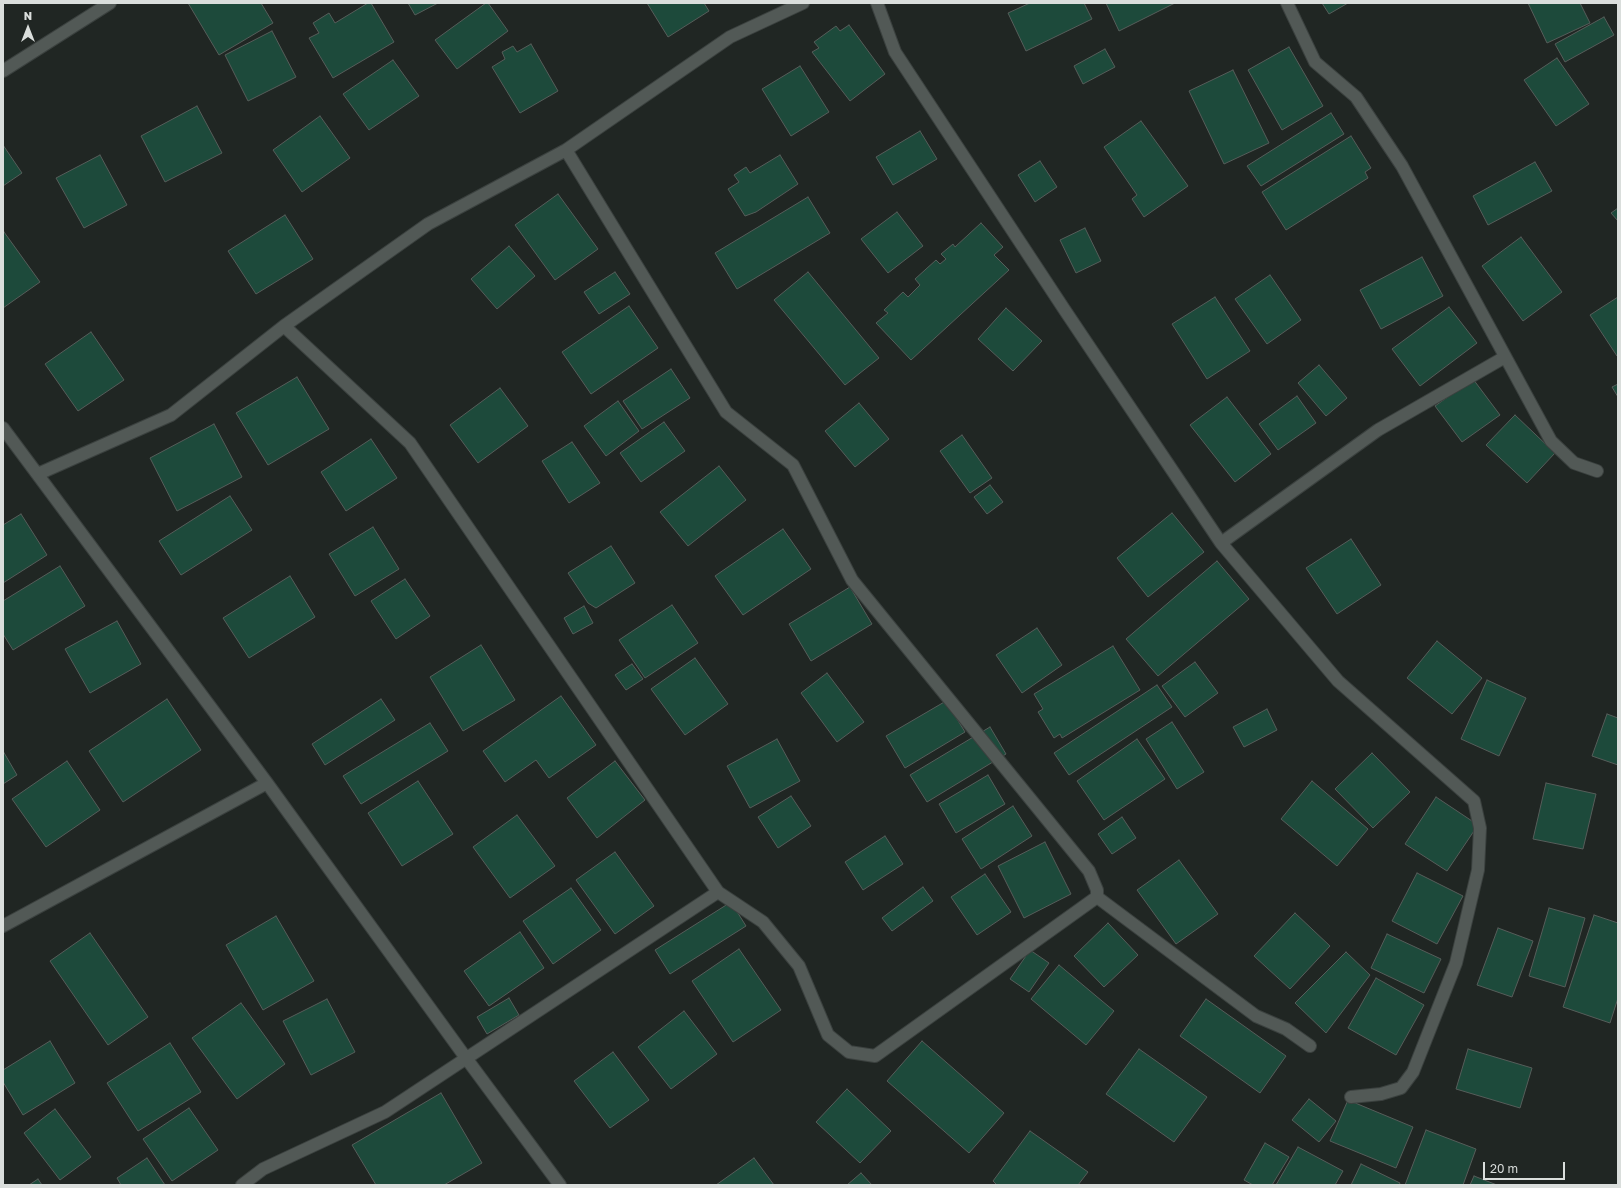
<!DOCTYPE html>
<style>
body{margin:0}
#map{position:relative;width:1621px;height:1188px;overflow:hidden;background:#202623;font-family:"Golos Text",sans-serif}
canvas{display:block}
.frame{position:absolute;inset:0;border:4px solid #dadedc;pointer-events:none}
.north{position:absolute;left:8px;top:8px;width:40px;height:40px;-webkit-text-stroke:3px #202623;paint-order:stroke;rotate:0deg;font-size:11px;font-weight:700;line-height:16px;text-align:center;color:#dadedc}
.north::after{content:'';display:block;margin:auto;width:14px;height:18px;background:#dadedc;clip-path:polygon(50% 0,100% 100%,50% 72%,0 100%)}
.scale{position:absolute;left:1483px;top:1162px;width:82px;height:18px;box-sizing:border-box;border:2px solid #dadedc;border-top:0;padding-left:5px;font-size:12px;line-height:14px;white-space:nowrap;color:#dadedc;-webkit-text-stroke:3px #202623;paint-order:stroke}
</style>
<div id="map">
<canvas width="1621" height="1188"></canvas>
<div class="frame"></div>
<div class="north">N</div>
<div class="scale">20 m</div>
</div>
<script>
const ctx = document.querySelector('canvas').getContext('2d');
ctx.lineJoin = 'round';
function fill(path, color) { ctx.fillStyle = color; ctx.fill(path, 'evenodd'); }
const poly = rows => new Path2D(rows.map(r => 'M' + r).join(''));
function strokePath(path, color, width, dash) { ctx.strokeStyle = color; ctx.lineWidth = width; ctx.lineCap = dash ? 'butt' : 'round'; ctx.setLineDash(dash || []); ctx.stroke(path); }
const building = poly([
 [188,3,261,3,273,23,219,55,188,3],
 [368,3,371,3,394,42,333,78,309,38,319,33,313,23,329,13,335,23,368,3],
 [408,3,438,3,415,15,408,3],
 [486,3,488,3,508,31,457,69,435,40,486,3],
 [647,3,704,3,709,11,668,37,647,3],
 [1030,3,1084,3,1092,19,1026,51,1008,13,1030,3],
 [1106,3,1175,3,1119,31,1106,3],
 [1322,3,1348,3,1329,14,1322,3],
 [1528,3,1580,3,1590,23,1547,43,1528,3],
 [1604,17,1614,35,1565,62,1555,44,1604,17],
 [849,25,885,74,850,101,812,52,819,48,814,42,836,26,840,31,849,25],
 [272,31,296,77,248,101,225,55,272,31],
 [531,44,558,91,520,113,492,67,505,59,502,52,513,46,517,52,531,44],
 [1289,47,1323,106,1282,130,1248,70,1289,47],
 [1105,49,1115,67,1083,84,1074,66,1105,49],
 [1557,58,1589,104,1556,126,1524,80,1557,58],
 [393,60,419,96,369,130,343,94,393,60],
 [800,66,829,112,791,136,762,89,800,66],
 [1233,70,1269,143,1224,164,1189,91,1233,70],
 [197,106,222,153,165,182,141,136,197,106],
 [1331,113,1344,134,1261,186,1247,166,1331,113],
 [320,116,350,158,302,192,273,150,320,116],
 [1141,121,1188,186,1144,217,1132,199,1137,195,1104,147,1141,121],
 [920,131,937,159,893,185,876,157,920,131],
 [1351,136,1371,168,1365,172,1368,178,1286,230,1262,192,1351,136],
 [3,145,22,173,3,186,3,145],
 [100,155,127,205,84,228,56,178,100,155],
 [780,155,798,184,756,212,745,216,728,189,739,182,734,175,746,167,750,173,780,155],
 [1040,161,1057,187,1035,202,1018,175,1040,161],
 [1535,162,1552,191,1488,225,1473,196,1535,162],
 [558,194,598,249,555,280,515,225,558,194],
 [808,197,830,233,737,289,715,253,808,197],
 [1618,208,1618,221,1611,213,1618,208],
 [897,212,923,246,888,273,861,239,897,212],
 [285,215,313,259,256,294,228,251,285,215],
 [981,223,1003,247,994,255,1009,270,911,360,876,323,888,313,884,310,903,292,908,297,920,285,915,279,936,260,940,264,946,259,941,254,953,244,955,247,981,223],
 [1085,228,1101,261,1076,273,1060,240,1085,228],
 [4,232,40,282,3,308,3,233,4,232],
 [1521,237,1562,292,1523,321,1482,266,1521,237],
 [509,246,535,276,497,309,471,279,509,246],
 [1422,257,1443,296,1381,329,1360,290,1422,257],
 [615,272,630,294,599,314,584,292,615,272],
 [808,272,879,358,845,385,774,300,808,272],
 [1270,275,1301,320,1267,344,1235,299,1270,275],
 [1215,297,1250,351,1207,379,1172,324,1215,297],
 [1618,297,1618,356,1617,356,1590,315,1618,297],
 [629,306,658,348,591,394,562,352,629,306],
 [1449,307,1477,343,1420,386,1392,349,1449,307],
 [1006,308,1042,341,1013,371,978,339,1006,308],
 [91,332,124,380,78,411,45,364,91,332],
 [1319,365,1347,398,1326,416,1298,383,1319,365],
 [671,369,690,398,642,429,623,401,671,369],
 [297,377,329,429,268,465,236,413,297,377],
 [1473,379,1500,415,1462,442,1435,406,1473,379],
 [1618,384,1618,397,1612,387,1618,384],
 [500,388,528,426,478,463,450,425,500,388],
 [1297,396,1316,423,1278,450,1259,424,1297,396],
 [1227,397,1271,454,1235,482,1190,425,1227,397],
 [618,401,639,431,606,456,584,426,618,401],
 [859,403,889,439,855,467,825,431,859,403],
 [1515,415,1555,453,1527,483,1486,445,1515,415],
 [664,422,685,451,641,482,620,453,664,422],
 [214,424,242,477,177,511,150,458,214,424],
 [962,435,992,478,970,493,940,451,962,435],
 [371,439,397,478,346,511,321,472,371,439],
 [572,442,600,483,569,503,542,461,572,442],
 [719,466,746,500,688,546,660,512,719,466],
 [990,485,1003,502,987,514,974,497,990,485],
 [230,496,252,530,181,575,159,541,230,496],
 [1172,513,1204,552,1148,597,1117,558,1172,513],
 [21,514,47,555,3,583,3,525,21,514],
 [373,527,399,569,355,596,329,554,373,527],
 [783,529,811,569,743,615,715,576,783,529],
 [1351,539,1381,585,1337,614,1306,568,1351,539],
 [611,546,635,583,596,608,588,603,568,573,611,546],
 [1217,561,1249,599,1158,676,1126,639,1217,561],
 [60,566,85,606,13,650,3,634,3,601,60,566],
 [290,576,315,617,249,658,223,618,290,576],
 [405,579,430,616,396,639,371,601,405,579],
 [850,587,872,624,811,661,789,624,850,587],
 [672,605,698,643,645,678,619,640,672,605],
 [584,606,593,623,573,634,564,618,584,606],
 [117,621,141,664,90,693,65,649,117,621],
 [1037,628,1062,665,1022,693,996,655,1037,628],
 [1437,641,1482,678,1452,714,1407,678,1437,641],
 [481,645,515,700,463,731,430,677,481,645],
 [1113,646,1140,690,1062,738,1060,734,1054,738,1038,712,1043,709,1034,694,1113,646],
 [695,658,728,704,685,735,651,689,695,658],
 [1195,662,1218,693,1185,717,1162,686,1195,662],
 [632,664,643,679,626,690,615,675,632,664],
 [827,673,864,722,837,742,801,693,827,673],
 [1487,680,1526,698,1499,756,1461,739,1487,680],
 [1157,685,1172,707,1069,775,1054,753,1157,685],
 [561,696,596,745,549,778,536,760,505,782,483,751,561,696],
 [167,699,201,750,123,802,89,751,167,699],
 [381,699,395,720,325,765,312,744,381,699],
 [946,701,965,732,905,768,886,736,946,701],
 [1267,709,1277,730,1244,747,1233,727,1267,709],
 [1607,714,1618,718,1618,765,1592,756,1607,714],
 [1172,722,1204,772,1177,789,1146,739,1172,722],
 [430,723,448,751,361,804,343,776,430,723],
 [990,727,1006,754,927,802,910,775,990,727],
 [777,739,800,781,750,808,727,766,777,739],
 [1137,739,1165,779,1104,820,1077,781,1137,739],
 [3,751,17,775,3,784,3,751],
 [1372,753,1410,792,1373,828,1335,789,1372,753],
 [67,761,100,810,46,847,12,799,67,761],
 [615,761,645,800,597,838,567,798,615,761],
 [988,775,1005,804,956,833,939,804,988,775],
 [418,781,453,834,402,866,368,813,418,781],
 [1312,781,1368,829,1337,866,1281,819,1312,781],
 [1546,783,1596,794,1583,849,1533,839,1546,783],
 [791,796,811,826,778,848,758,817,791,796],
 [1436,797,1478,825,1447,871,1405,844,1436,797],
 [1013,806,1032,836,981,869,962,839,1013,806],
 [517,815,555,866,510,898,473,847,517,815],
 [1122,817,1136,838,1112,854,1098,834,1122,817],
 [885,836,903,864,863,890,845,862,885,836],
 [1045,842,1071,894,1024,918,998,866,1045,842],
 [615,852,654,906,615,934,576,880,615,852],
 [1179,860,1218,914,1176,944,1137,890,1179,860],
 [1417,873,1463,896,1437,944,1392,921,1417,873],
 [985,874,1011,912,977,935,951,897,985,874],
 [923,887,933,901,892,931,882,918,923,887],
 [571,888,601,930,553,964,523,921,571,888],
 [731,902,746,926,670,974,655,950,731,902],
 [1549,908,1585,918,1565,987,1529,976,1549,908],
 [1295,913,1330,946,1290,989,1254,956,1295,913],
 [1594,915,1618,923,1618,998,1610,1023,1563,1007,1594,915],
 [276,916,314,981,263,1010,226,945,276,916],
 [1108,923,1138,955,1104,987,1074,956,1108,923],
 [1498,928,1533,941,1512,997,1477,985,1498,928],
 [520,932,544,968,489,1006,464,971,520,932],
 [90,933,148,1017,108,1045,50,961,90,933],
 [1387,934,1441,959,1424,993,1371,968,1387,934],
 [739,949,781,1010,733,1042,692,981,739,949],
 [1030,950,1049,963,1029,992,1010,979,1030,950],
 [1346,952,1370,975,1326,1033,1295,1003,1346,952],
 [1059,965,1114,1011,1086,1045,1031,999,1059,965],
 [1376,978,1424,1005,1396,1055,1348,1028,1376,978],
 [509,998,519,1015,487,1034,477,1017,509,998],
 [327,999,355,1052,311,1075,283,1021,327,999],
 [1206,999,1286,1056,1260,1093,1180,1036,1206,999],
 [241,1003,285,1064,237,1099,192,1038,241,1003],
 [684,1011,717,1054,671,1089,638,1047,684,1011],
 [50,1041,75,1083,23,1115,3,1082,3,1070,50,1041],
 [922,1041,1004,1113,969,1153,887,1081,922,1041],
 [170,1043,201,1092,138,1131,107,1083,170,1043],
 [1139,1049,1207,1097,1174,1142,1106,1094,1139,1049],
 [1468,1049,1532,1068,1520,1108,1456,1089,1468,1049],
 [613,1052,649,1100,610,1128,574,1081,613,1052],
 [847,1089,891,1131,860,1163,816,1122,847,1089],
 [441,1093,482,1163,444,1185,376,1185,352,1145,441,1093],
 [1309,1099,1336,1121,1319,1142,1292,1120,1309,1099],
 [1348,1100,1413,1127,1396,1168,1330,1141,1348,1100],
 [189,1108,218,1150,172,1181,143,1139,189,1108],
 [55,1109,91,1157,60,1180,24,1133,55,1109],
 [1426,1130,1476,1149,1463,1185,1405,1185,1426,1130],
 [1030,1131,1088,1172,1078,1185,997,1185,993,1181,1030,1131],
 [1265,1143,1289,1157,1272,1185,1253,1185,1244,1180,1265,1143],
 [1298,1147,1343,1171,1335,1185,1276,1185,1298,1147],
 [147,1158,165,1185,121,1185,117,1178,147,1158],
 [754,1158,774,1185,716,1185,754,1158],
 [1361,1164,1400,1183,1399,1185,1351,1185,1361,1164],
 [861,1173,872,1185,847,1185,861,1173],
 [1474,1176,1497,1185,1470,1185,1474,1176],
 [38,1179,42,1185,29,1185,38,1179]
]);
fill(building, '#1d4a3b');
strokePath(building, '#565d5a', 1);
const minor = poly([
 [877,3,895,52,1064,309,1221,543,1338,681,1474,801,1480,828,1478,870,1456,963,1413,1072,1401,1088,1381,1094,1351,1097],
 [1287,3,1315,62,1356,97,1402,166,1551,441,1574,463,1597,471],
 [3,71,110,3],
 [566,150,726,412,793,465,852,580,1089,871,1097,890,1097,897],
 [284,326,410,443,718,892,763,922,799,966,828,1035,849,1052,875,1056,1097,897],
 [3,428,267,783,466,1058,560,1185],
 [38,474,171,415,284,326,428,224,566,150,730,37,803,3],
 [1221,543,1378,430,1505,357],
 [1097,897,1256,1016,1286,1029,1310,1046],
 [3,926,267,783],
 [242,1185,263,1169,385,1112,718,892]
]);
strokePath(minor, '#3b413f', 14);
strokePath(minor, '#525956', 12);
</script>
